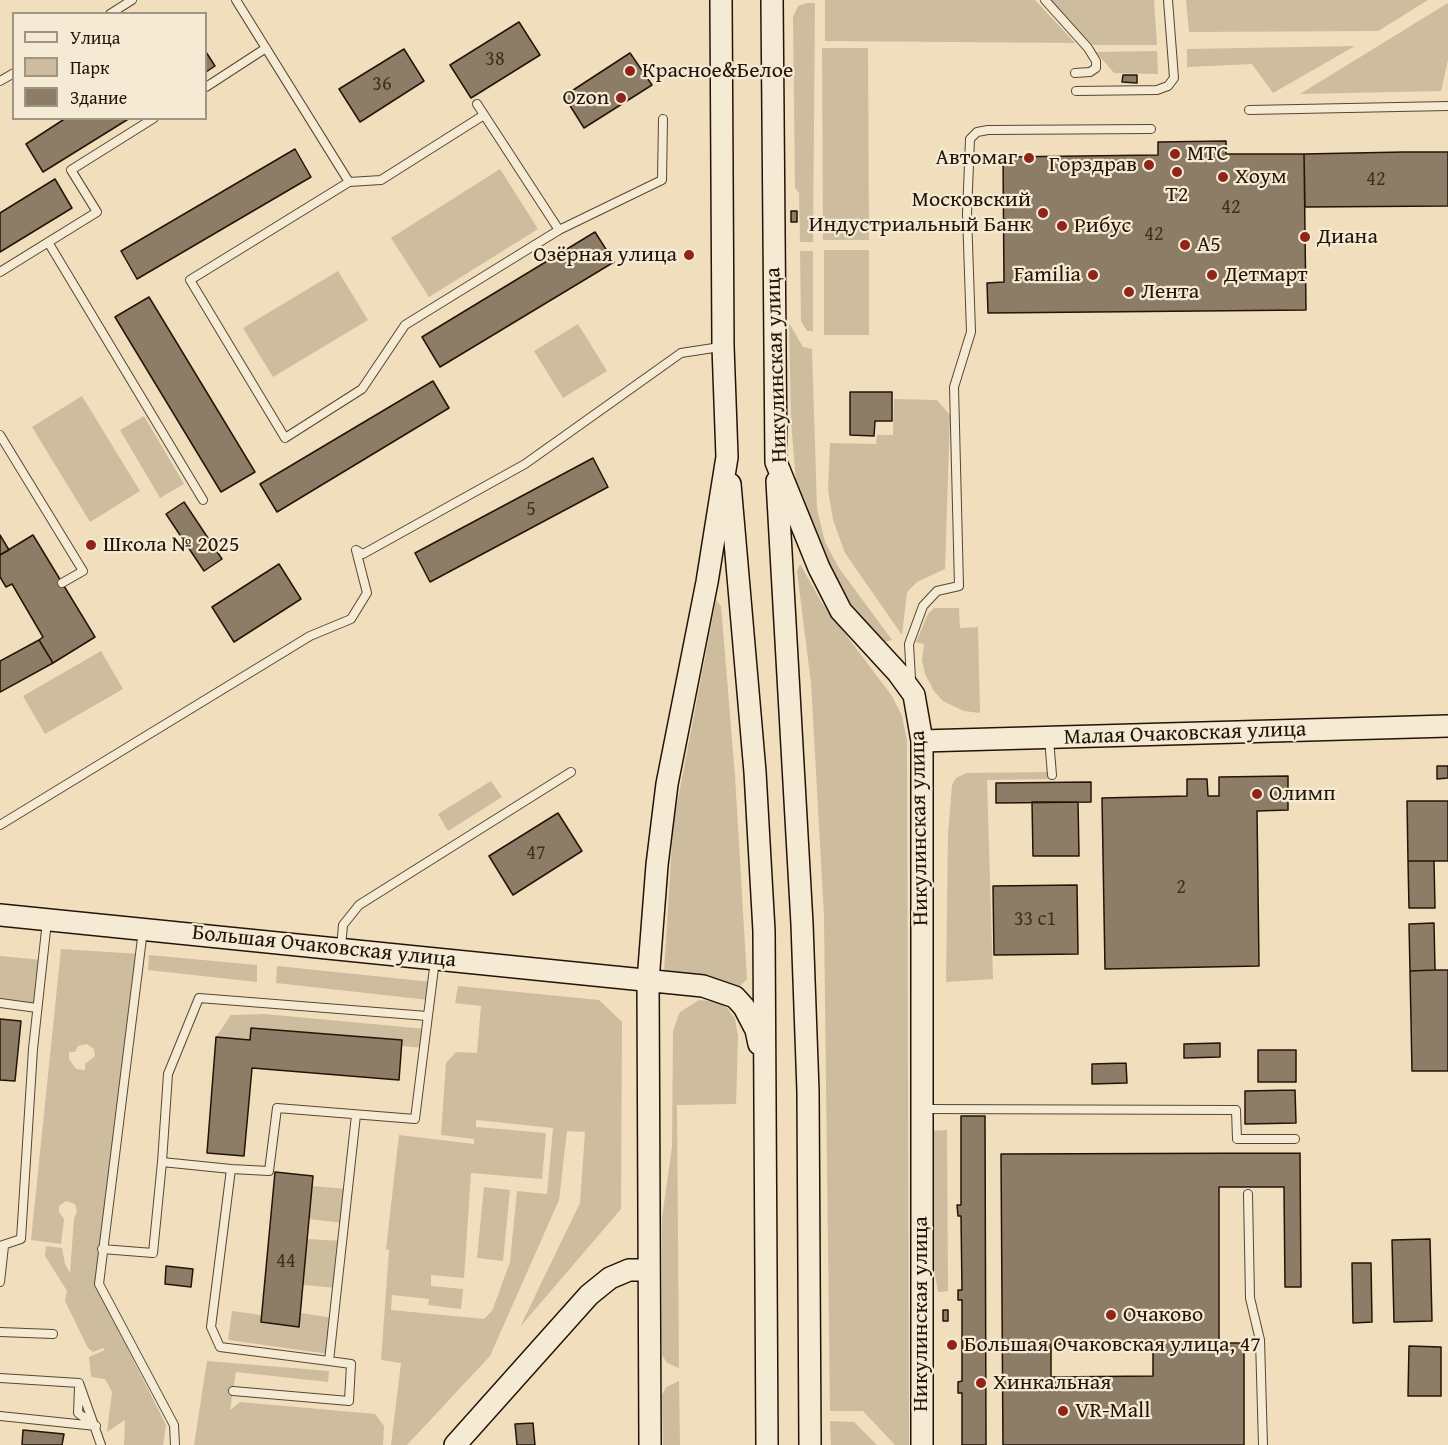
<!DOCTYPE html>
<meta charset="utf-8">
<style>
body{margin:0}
#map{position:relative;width:1448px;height:1445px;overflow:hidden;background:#f0debd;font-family:"Gentium Book Plus",serif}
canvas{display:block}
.legend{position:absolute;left:12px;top:12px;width:195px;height:108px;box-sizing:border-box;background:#f5ead4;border:2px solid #a19482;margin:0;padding:8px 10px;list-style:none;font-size:18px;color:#241407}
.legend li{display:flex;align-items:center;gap:12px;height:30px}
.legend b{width:30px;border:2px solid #a19482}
</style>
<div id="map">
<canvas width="1448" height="1445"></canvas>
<ul class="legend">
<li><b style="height:8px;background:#f5ead4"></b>Улица</li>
<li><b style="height:16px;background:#cdbc9e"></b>Парк</li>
<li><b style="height:16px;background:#8e7d66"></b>Здание</li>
</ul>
</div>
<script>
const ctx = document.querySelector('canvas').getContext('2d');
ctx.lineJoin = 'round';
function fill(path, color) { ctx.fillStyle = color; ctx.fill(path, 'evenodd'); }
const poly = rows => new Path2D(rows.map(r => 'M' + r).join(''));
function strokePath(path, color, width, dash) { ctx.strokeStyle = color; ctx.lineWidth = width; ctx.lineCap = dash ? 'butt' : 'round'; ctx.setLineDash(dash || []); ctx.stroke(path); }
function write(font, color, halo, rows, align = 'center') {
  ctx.font = font + ' "Gentium Book Plus",serif'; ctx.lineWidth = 4.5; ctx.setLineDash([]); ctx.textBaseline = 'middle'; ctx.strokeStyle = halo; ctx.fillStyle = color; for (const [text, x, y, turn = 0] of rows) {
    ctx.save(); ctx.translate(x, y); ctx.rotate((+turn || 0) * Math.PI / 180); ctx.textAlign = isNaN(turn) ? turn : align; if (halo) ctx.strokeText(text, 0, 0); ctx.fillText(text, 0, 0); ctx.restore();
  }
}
fill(poly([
 [825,0,1035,0,1075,43,825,41],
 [1051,0,1154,0,1157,45,1089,45],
 [1186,0,1428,0,1378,31,1189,32],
 [807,3,815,3,813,242,800,242,799,193,795,188,793,17,798,6],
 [1448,3,1448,60,1441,91,1300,94],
 [1355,46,1273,93,1252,64,1187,67,1187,49],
 [822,48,868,48,869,240,823,240],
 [1157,51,1158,74,1114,73,1096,52],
 [500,169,538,229,429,297,391,238],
 [824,250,869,250,869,335,824,335],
 [800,251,813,251,813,331,807,331,801,321],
 [338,271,368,320,273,377,243,328],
 [789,323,803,347,812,349,817,509,825,542,839,568,892,640,880,643,861,632,799,518,791,421],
 [578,324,607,371,563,398,534,351],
 [82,396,140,491,90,522,32,427],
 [894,399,937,400,950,415,945,569,917,582,907,592,902,635,845,553,833,520,828,490,830,443,876,444,877,435,893,435],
 [144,416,184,484,160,498,120,430],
 [800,564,822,603,892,696,902,716,907,741,909,1445,895,1445,863,1411,830,1411,824,917,811,683,797,571],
 [716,600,721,606,735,776,747,979,740,986,711,979,664,973,673,825],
 [934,608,959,608,960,628,978,627,980,713,964,711,943,701,934,691,925,674,922,660,924,644,916,642,928,614],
 [101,651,123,689,45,734,23,696],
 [1051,772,1052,779,987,780,993,979,946,982,948,834,952,785,956,778,966,773],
 [491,781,502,797,448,831,438,814],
 [61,949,140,954,98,1290,166,1425,163,1445,124,1445,125,1420,107,1432,112,1392,105,1379,91,1377,89,1357,105,1350,103,1348,93,1352,88,1348,65,1301,67,1291,45,1256,46,1246,62,1248,65,1264,70,1273,74,1218,77,1212,75,1204,66,1201,59,1206,59,1212,64,1219,61,1244,31,1240],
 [87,1044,94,1049,95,1056,85,1064,85,1070,76,1069,69,1059,69,1052,75,1052,78,1046],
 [149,955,257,965,257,982,148,970],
 [0,956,42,960,37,1008,0,1003],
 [277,966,432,982,429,1000,276,983],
 [458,986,599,1000,622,1022,621,1209,520,1327,580,1203,585,1132,567,1131,559,1200,490,1356,407,1445,391,1445,401,1363,381,1360,389,1250,386,1249,399,1135,474,1144,474,1139,441,1135,446,1063,456,1052,477,1053,481,1006,455,1003],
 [476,1120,553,1128,547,1194,517,1191,510,1262,492,1311,484,1319,391,1310,392,1295,429,1299,428,1305,461,1309,463,1289,431,1286,431,1275,464,1278,471,1173,542,1179,546,1133,476,1127],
 [699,1000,719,1002,728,1009,735,1019,738,1036,736,1104,677,1105,679,1368,667,1363,662,1355,662,1218,672,1147,673,1031,680,1012],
 [264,1014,426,1029,424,1048,402,1046,402,1040,251,1028,250,1040,216,1037,231,1015],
 [947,1130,948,1291,938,1292,931,1252,931,1131],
 [312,1186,347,1189,343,1223,309,1219],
 [484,1187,510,1190,503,1261,477,1258],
 [307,1239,342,1241,337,1288,303,1285],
 [232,1311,261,1315,261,1322,298,1327,301,1313,334,1318,329,1354,228,1340],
 [207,1361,329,1371,328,1382,236,1372,230,1410,240,1402,375,1414,384,1426,383,1445,194,1445],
 [679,1381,680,1445,663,1445,662,1395,666,1387],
 [830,1421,854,1422,877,1445,831,1445]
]), '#cdbc9e');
const building = poly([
 [519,22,540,55,471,98,450,65,519,22],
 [404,49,424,81,360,122,339,89,404,49],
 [206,52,215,66,206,72,206,52],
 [630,53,652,85,584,128,564,96,630,53],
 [1123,75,1137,75,1137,83,1122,82,1123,75],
 [66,118,130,118,43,172,26,144,66,118],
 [1226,141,1226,154,1304,154,1306,310,988,313,987,283,1004,282,1003,157,1158,155,1158,142,1226,141],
 [295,149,311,177,137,279,121,251,295,149],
 [1404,152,1448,152,1448,206,1305,207,1304,154,1404,152],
 [55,179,72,208,0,252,0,213,55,179],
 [791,211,797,211,797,222,791,222,791,211],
 [595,232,614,262,440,367,422,337,595,232],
 [149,297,255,472,221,492,115,317,149,297],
 [433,381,449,408,277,512,260,484,433,381],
 [850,392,892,392,892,421,875,421,874,436,850,435,850,392],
 [593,458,608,487,430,582,415,553,593,458],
 [184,502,222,559,204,571,166,514,184,502],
 [0,535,9,550,0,555,0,535],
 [33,535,95,637,53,663,39,640,43,637,12,584,6,587,0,577,0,555,33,535],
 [279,564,301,599,234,642,212,607,279,564],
 [39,640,53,663,0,692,0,661,39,640],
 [1437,766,1448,766,1448,778,1437,779,1437,766],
 [1288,776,1288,810,1257,811,1259,966,1105,969,1102,798,1187,796,1187,779,1207,779,1208,796,1219,796,1219,777,1288,776],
 [1091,782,1091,802,996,803,996,783,1091,782],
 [1407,801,1448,801,1448,861,1408,861,1407,801],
 [1032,802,1078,802,1079,856,1033,856,1032,802],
 [558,813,582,851,513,895,489,856,558,813],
 [1408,861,1434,861,1435,908,1409,908,1408,861],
 [1077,885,1078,954,994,955,993,886,1077,885],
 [1434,923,1435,970,1410,971,1409,924,1434,923],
 [1435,970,1448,970,1448,1071,1412,1071,1410,971,1435,970],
 [0,1019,21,1021,15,1081,0,1080,0,1019],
 [251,1028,402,1040,399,1080,252,1068,244,1156,207,1153,216,1037,250,1040,251,1028],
 [1220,1043,1220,1057,1184,1058,1184,1044,1220,1043],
 [1258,1050,1296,1050,1296,1082,1258,1082,1258,1050],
 [1126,1063,1127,1083,1092,1084,1092,1064,1126,1063],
 [1295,1090,1296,1123,1245,1124,1245,1091,1295,1090],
 [961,1116,985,1116,986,1445,962,1445,962,1393,958,1393,958,1382,962,1381,962,1300,958,1300,958,1290,962,1290,961,1216,958,1216,957,1205,961,1205,961,1116],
 [1300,1153,1301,1287,1285,1287,1284,1187,1219,1187,1219,1343,1244,1343,1244,1445,1003,1445,1001,1154,1300,1153],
 [1153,1343,1153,1376,1051,1377,1051,1344,1153,1343],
 [275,1172,313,1176,299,1327,261,1322,275,1172],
 [1430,1239,1432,1321,1394,1322,1392,1240,1430,1239],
 [1352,1263,1371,1263,1372,1322,1353,1323,1352,1263],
 [166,1266,193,1269,191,1287,165,1284,166,1266],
 [943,1310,948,1310,948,1321,943,1321,943,1310],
 [1409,1346,1441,1347,1441,1396,1408,1396,1409,1346],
 [533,1423,535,1445,517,1445,515,1424,533,1423],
 [23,1430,64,1434,62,1445,22,1445,23,1430]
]);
fill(building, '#8e7d66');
strokePath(building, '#241407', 1.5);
const lane = poly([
 [236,0,349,182],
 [1045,0,1088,48,1096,61,1096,68,1090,72,1075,73],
 [110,14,132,0],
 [0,81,14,73],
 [206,87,266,48],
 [1076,91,1157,90,1168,86,1174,78,1168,0],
 [477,104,559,230,662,180,663,119],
 [1249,110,1448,106],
 [484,115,381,180,349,182,190,280,285,438,362,389,405,325,559,230],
 [48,242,203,500],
 [0,272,97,212,71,170,154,118],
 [0,435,83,571,62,583],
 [911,679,909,644,923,606,937,591,959,586,954,387,971,332,967,214,970,139,977,132,988,130,1151,129],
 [1049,739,1052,775],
 [0,825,310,636,351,619,367,593,356,550,363,554,525,464,681,353,720,347],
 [143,930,99,1284,174,1425,175,1445],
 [341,947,343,925,359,905,571,772],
 [0,1003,37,1008],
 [925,1109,1236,1110,1237,1139,1295,1139],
 [356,1115,329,1361,220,1347,211,1327,231,1169,269,1171,277,1108,415,1119,435,960],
 [162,1162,168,1074,199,998,427,1016],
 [1248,1194,1250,1298,1260,1340,1263,1445],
 [0,1246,21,1239,33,1049,47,921],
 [102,1249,153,1253,162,1162,231,1169],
 [0,1282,4,1246],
 [0,1332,53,1334],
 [0,1378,79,1383],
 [79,1383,101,1445],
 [79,1388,78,1413,94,1425],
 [233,1391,349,1401,351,1364,329,1361],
 [0,1416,96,1426]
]);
const secondary = poly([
 [772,0,776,462,819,568,841,611,898,673,914,695,922,741,922,1445],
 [777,481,802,924,808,1091,810,1445],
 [730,484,755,772,764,931,767,1445],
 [922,741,1448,726],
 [0,915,703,986,735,997,744,1007,756,1030,759,1044],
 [455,1445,589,1295,610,1278,629,1270,649,1270],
 [650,1445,648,981,657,865,667,784,707,582,727,457,723,346,721,0]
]);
strokePath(lane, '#574634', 10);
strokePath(secondary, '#241407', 24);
strokePath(lane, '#f5ead4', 8);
strokePath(secondary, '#f5ead4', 21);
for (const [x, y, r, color] of [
 [630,71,6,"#8f2418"],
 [621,98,6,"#8f2418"],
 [1175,154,6,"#8f2418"],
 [1029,158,6,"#8f2418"],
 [1149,165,6,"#8f2418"],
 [1177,172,6,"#8f2418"],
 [1223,177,6,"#8f2418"],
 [1043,213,6,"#8f2418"],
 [1062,226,6,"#8f2418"],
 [1305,237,6,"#8f2418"],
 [1185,245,6,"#8f2418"],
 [689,255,6,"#8f2418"],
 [1093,275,6,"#8f2418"],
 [1212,275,6,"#8f2418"],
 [1129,292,6,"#8f2418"],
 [91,545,6,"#8f2418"],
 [1257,794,6,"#8f2418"],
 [1111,1315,6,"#8f2418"],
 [952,1345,6,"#8f2418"],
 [981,1383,6,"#8f2418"],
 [1063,1411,6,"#8f2418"]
]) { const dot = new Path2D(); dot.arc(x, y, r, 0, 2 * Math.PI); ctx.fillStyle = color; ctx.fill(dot); strokePath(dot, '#f5ead4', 2); }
write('20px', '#3e2e1f', null, [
 ["38",495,60],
 ["36",382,85],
 ["42",1376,180],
 ["42",1231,208],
 ["42",1154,235],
 ["5",531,510],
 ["47",536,854],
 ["2",1181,888],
 ["33 с1",1035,920],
 ["44",286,1262]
]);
write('22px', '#241407', '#f5ead4', [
 ["Красное&Белое",642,71],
 ["Ozon",609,98,"right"],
 ["МТС",1187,154],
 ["Автомаг",1017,158,"right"],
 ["Горздрав",1137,165,"right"],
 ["Хоум",1235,177],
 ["T2",1177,195,"center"],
 ["Московский",1031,200,"right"],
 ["Индустриальный Банк",1031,225,"right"],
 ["Рибус",1074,226],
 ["Диана",1317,237],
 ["А5",1197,245],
 ["Озёрная улица",677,255,"right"],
 ["Familia",1081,275,"right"],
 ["Детмарт",1224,275],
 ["Лента",1141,292],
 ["Школа № 2025",103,545],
 ["Олимп",1269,794],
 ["Очаково",1123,1315],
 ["Большая Очаковская улица, 47",964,1345],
 ["Хинкальная",993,1383],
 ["VR-Mall",1075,1411]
], 'left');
write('22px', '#241407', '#f5ead4', [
 ["Никулинская улица",777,365,-92],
 ["Малая Очаковская улица",1185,734,-2],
 ["Никулинская улица",920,828,-91],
 ["Большая Очаковская улица",324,947,6],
 ["Никулинская улица",921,1314,-90]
]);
</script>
